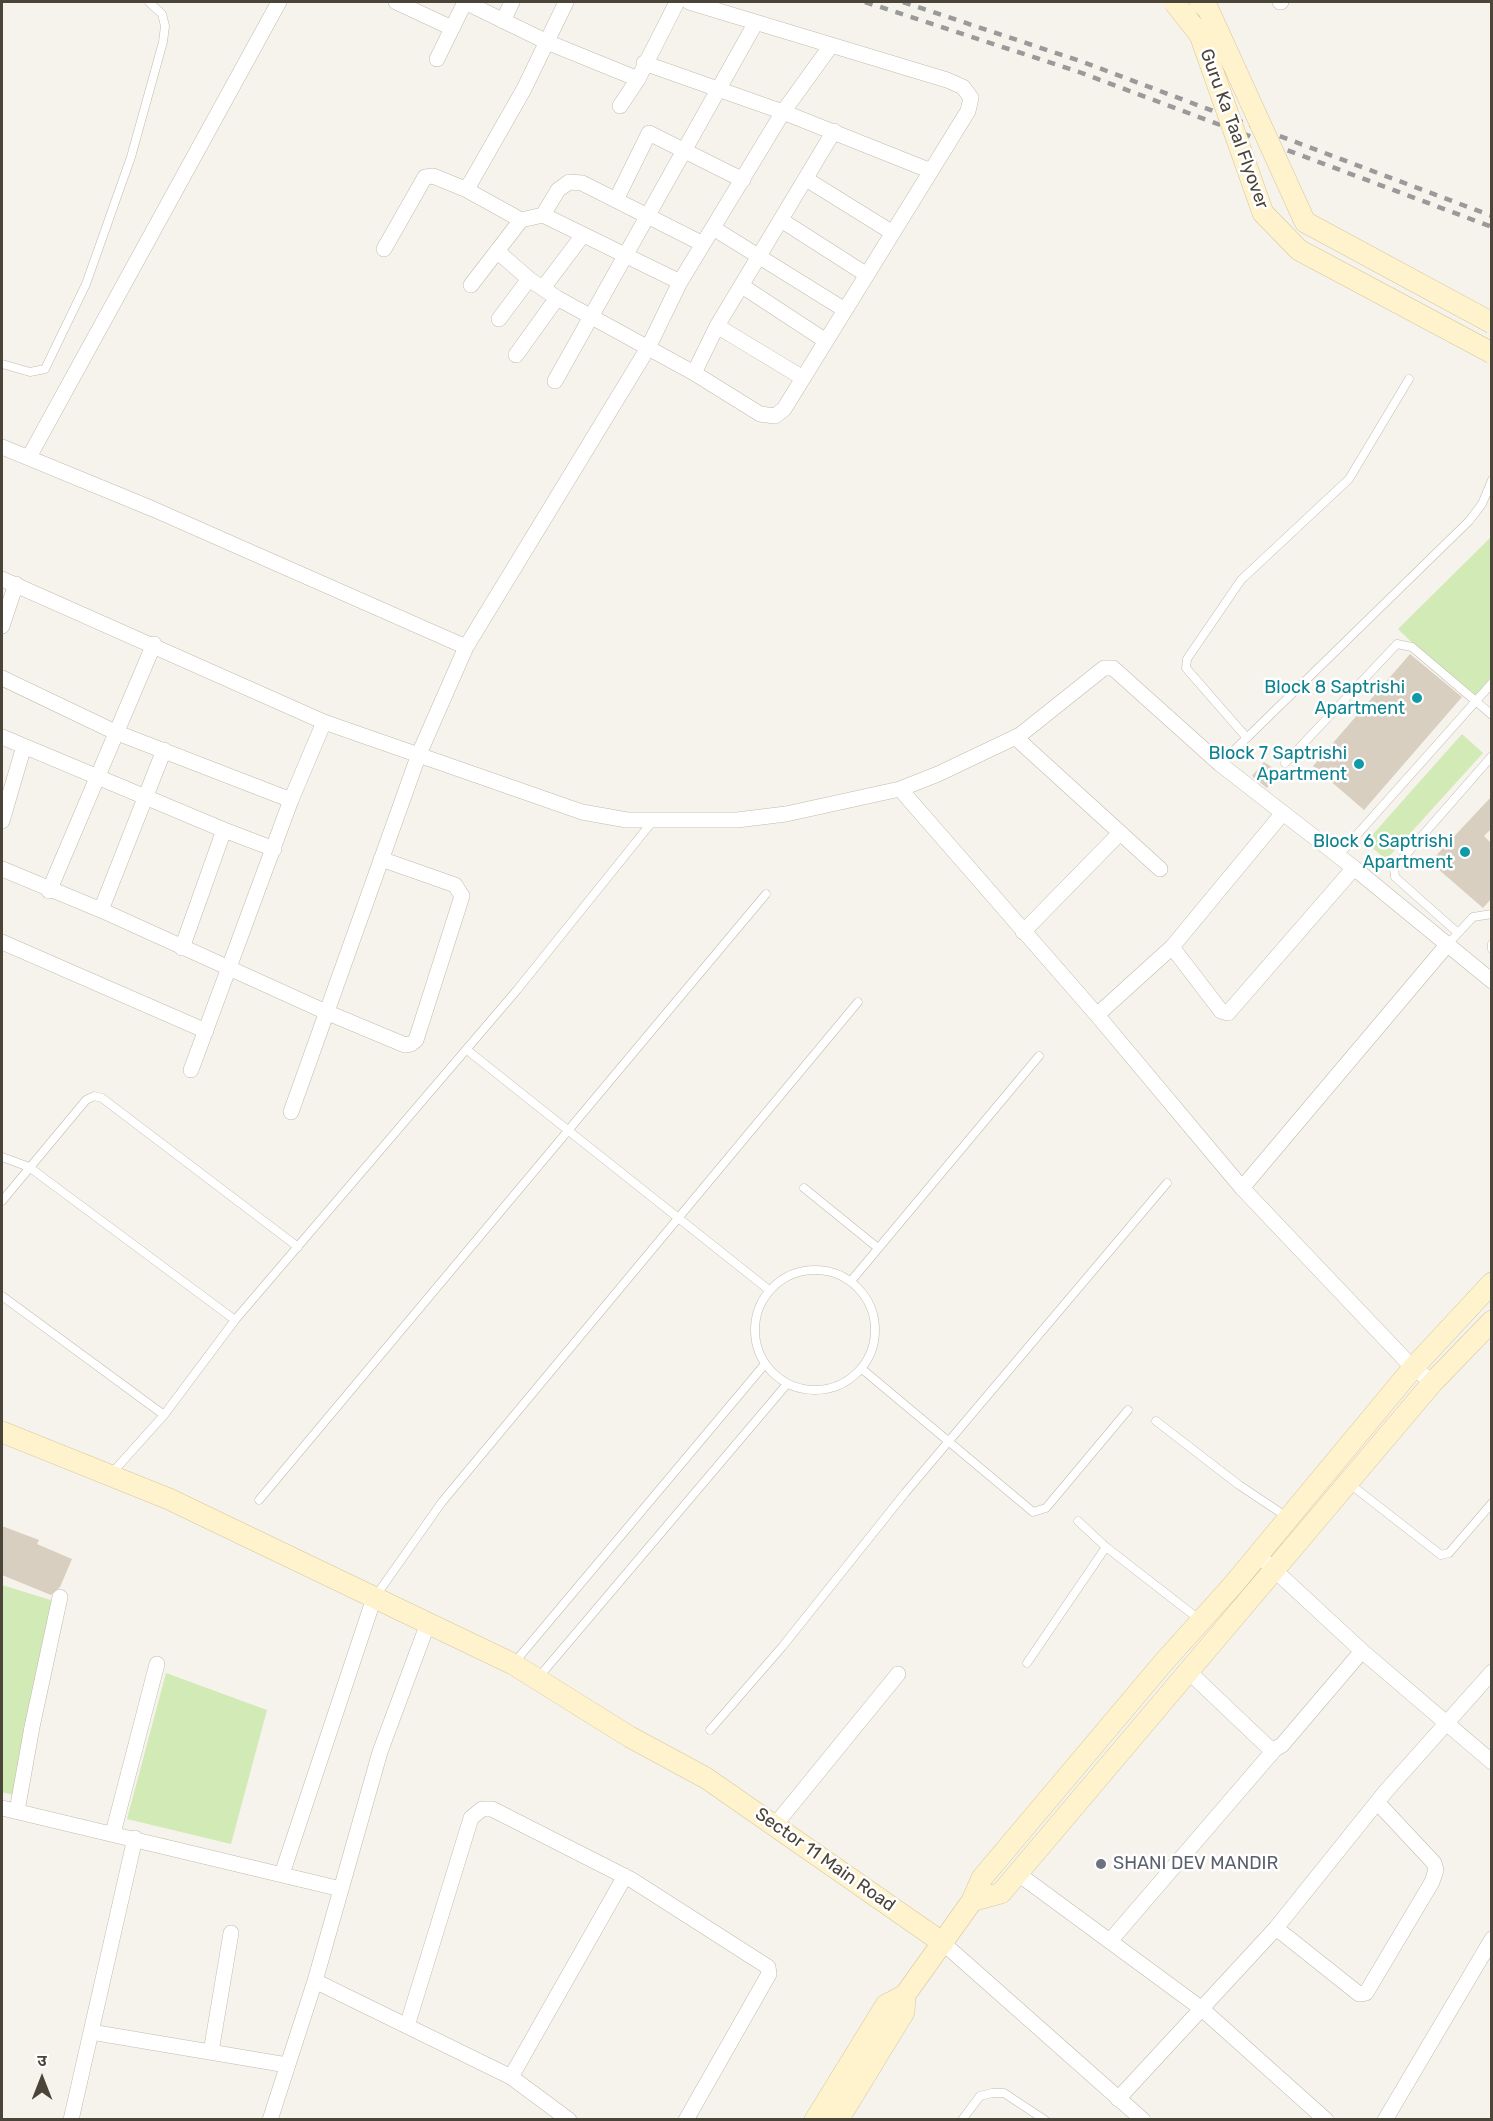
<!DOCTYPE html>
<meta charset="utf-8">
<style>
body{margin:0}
#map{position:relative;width:1493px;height:2121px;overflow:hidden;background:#f6f3ec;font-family:Rubik,"Noto Sans Devanagari",sans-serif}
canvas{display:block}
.frame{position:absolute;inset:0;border:3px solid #4b4439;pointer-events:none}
.north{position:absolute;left:12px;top:2049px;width:60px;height:60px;-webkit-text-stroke:4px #fff;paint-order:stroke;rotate:0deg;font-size:16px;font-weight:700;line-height:24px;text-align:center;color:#4b4439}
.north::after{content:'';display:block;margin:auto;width:21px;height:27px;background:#4b4439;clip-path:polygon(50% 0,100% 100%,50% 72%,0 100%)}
</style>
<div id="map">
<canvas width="1493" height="2121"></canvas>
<div class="frame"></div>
<div class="north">उ</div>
</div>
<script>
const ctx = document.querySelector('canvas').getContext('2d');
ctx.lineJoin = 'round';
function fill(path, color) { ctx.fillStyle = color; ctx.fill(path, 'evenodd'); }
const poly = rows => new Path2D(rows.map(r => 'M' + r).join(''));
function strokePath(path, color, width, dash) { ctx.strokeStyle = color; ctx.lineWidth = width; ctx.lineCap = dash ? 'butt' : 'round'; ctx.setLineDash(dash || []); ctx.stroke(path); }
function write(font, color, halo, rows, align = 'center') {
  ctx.font = font + ' Rubik,sans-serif'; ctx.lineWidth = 5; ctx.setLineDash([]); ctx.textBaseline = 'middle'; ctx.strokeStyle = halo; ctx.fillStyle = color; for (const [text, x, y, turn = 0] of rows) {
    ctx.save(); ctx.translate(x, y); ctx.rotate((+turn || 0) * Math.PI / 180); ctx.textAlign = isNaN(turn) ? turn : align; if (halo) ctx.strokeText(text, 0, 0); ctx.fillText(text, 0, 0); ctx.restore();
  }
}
fill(poly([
 [1491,537,1491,677,1472,701,1398,629],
 [1462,734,1483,753,1386,860,1366,842],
 [2,1585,57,1602,17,1796,2,1792],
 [166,1673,267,1710,231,1844,127,1819]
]), '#d2eab5');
fill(poly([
 [1410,654,1462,697,1364,810,1313,766],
 [1264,762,1273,768,1275,773,1273,781,1267,788,1252,776],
 [1491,797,1491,829,1484,836,1491,843,1491,899,1483,908,1430,862],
 [2,1526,39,1540,37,1544,72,1559,60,1587,51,1595,2,1575]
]), '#d8cfc1');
const lane = poly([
 [2,364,30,372,45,369,86,284,131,157,163,42,165,26,162,14,149,2],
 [1247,738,1186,668,1187,659,1241,580,1349,479,1409,379],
 [1285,763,1397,644,1412,647,1492,715],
 [1220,764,1469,521,1482,504,1492,480],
 [1338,856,1492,683],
 [1458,933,1395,877,1394,868,1492,756],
 [1492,944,1492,949],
 [1447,945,1473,917,1492,914],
 [467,1050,769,1290],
 [2,1157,29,1167,235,1320],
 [804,1188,878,1248],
 [2,1201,86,1100,94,1096,102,1098,298,1247],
 '755 1330a60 60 0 1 1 120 0a60 60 0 1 1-120 0Z',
 [851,1281,1039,1056],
 [2,1296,164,1415],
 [862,1369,1033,1512,1046,1508,1128,1410],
 [1156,1421,1239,1485,1287,1517],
 [112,1473,164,1415,235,1320,517,990,652,822],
 [1350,1484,1441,1555,1449,1553,1492,1503],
 [259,1500,766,894],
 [1078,1521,1106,1547,1200,1620],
 [375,1597,442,1502,858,1002],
 [514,1663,765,1364],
 [1027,1663,1106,1547],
 [538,1678,787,1384],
 [710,1730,782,1647,905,1493,1167,1183],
 [962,2120,980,2096,992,2093,1004,2093,1045,2120]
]);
const street = poly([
 [396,2,452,28],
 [465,2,547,42,638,79],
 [1280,2,1281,2],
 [503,21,512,2],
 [437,59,465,2],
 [644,63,783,112,931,171],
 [620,106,638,79,677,2],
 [806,179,893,233],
 [465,189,521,220],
 [616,200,649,133,743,180],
 [543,215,558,190,569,182,582,183,703,244],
 [781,220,867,275],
 [713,228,845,310],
 [384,249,425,177,433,176,465,189,471,182,524,89,566,2],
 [497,251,529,279,557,298,694,373,760,414,775,416,784,409,968,111,971,98,963,87,947,80,689,2],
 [471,285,521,220,543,215,680,282],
 [742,286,826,341],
 [543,288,583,235],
 [499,319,529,279],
 [717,326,803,378],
 [516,355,557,298],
 [694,373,717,326,834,131],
 [555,381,755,24],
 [2,447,153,509,466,647],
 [29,457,279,2],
 [2,579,324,722,582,812,627,820,737,820,786,814,900,789,938,774,1020,735,1104,668,1113,668,1220,764,1354,868,1492,981],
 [2,626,16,584],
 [2,678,115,732,291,800],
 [2,737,224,830,182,948],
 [1015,737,1160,869],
 [900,789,1097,1015,1242,1188,1413,1368,1433,1382],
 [2,821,24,746],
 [224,830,274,849],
 [2,869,101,910,326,1012,405,1045,411,1044,416,1040,462,896,455,885,381,859],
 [49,891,154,644],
 [101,910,164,750],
 [1023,932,1120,833],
 [2,942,206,1031],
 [1172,947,1282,814],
 [1097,1015,1172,947,1221,1011,1228,1013,1354,868],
 [191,1070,291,800,324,722],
 [291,1112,419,754,466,647,648,348,680,282,783,112,830,47],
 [1242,1188,1447,945],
 [1267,1563,1362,1651,1492,1762],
 [1188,1671,1268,1747,1275,1749,1282,1745,1362,1651],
 [2,1808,341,1889],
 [17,1811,32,1727,60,1597],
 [775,1825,898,1674],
 [113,1833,157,1664],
 [1017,1873,1202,2009,1326,2120],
 [282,1874,374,1598],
 [1276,1928,1359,1994,1366,1993,1432,1882,1436,1870,1434,1863,1377,1802],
 [1110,1941,1275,1749],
 [943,1943,1143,2120],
 [315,1981,511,2077,569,2120],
 [407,2026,471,1818,482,1809,492,1809,632,1880,768,1967,769,1974,686,2120],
 [91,2032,287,2065],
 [211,2052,231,1933],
 [511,2077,625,1876],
 [1118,2099,1276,1928,1386,1791,1492,1672],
 [71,2120,135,1838],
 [270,2120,315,1981,380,1752,428,1623],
 [1385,2120,1492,1939]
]);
const secondary = poly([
 [2,1432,169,1499,513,1664,630,1737,706,1778,943,1943],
 [972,1901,1001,1893,1433,1382,1492,1321],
 [815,2120,886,2005,905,1995,972,1901,982,1878,1163,1663,1233,1585,1413,1368,1492,1283],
 [838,2120,904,2012,905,1995]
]);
strokePath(lane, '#c2bbae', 9);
strokePath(street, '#c2bbae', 16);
strokePath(secondary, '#d6c79b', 22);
strokePath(lane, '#fff', 8);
strokePath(street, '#fff', 15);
strokePath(secondary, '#fff3cd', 21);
strokePath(poly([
 [865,2,1079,72,1492,227],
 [903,2,1083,62,1492,216]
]), '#9a9a9a', 4.5, [8, 8]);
const secondaryBridge = poly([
 [1174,2,1200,35,1263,213,1299,250,1492,353],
 [1200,2,1208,9,1305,222,1492,323]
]);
strokePath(secondaryBridge, '#d6c79b', 22, []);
strokePath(secondaryBridge, '#fff3cd', 21);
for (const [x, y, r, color] of [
 [1417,698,6,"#0f9aa8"],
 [1359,764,6,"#0f9aa8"],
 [1465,852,6,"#0f9aa8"],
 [1101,1864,6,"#6b7280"]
]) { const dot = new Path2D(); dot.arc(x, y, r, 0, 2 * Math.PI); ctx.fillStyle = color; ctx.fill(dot); strokePath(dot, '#fff', 2); }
write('18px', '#4b4439', '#fff', [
 ["Guru Ka Taal Flyover",1234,129,70],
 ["Sector 11 Main Road",825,1860,35]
]);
write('18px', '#0d838f', '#fff', [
 ["Block 8 Saptrishi",1405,688],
 ["Apartment",1405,709],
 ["Block 7 Saptrishi",1347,754],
 ["Apartment",1347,775],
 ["Block 6 Saptrishi",1453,842],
 ["Apartment",1453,863]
], 'right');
write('18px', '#5b616d', '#fff', [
 ["SHANI DEV MANDIR",1113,1864]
], 'left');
</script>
